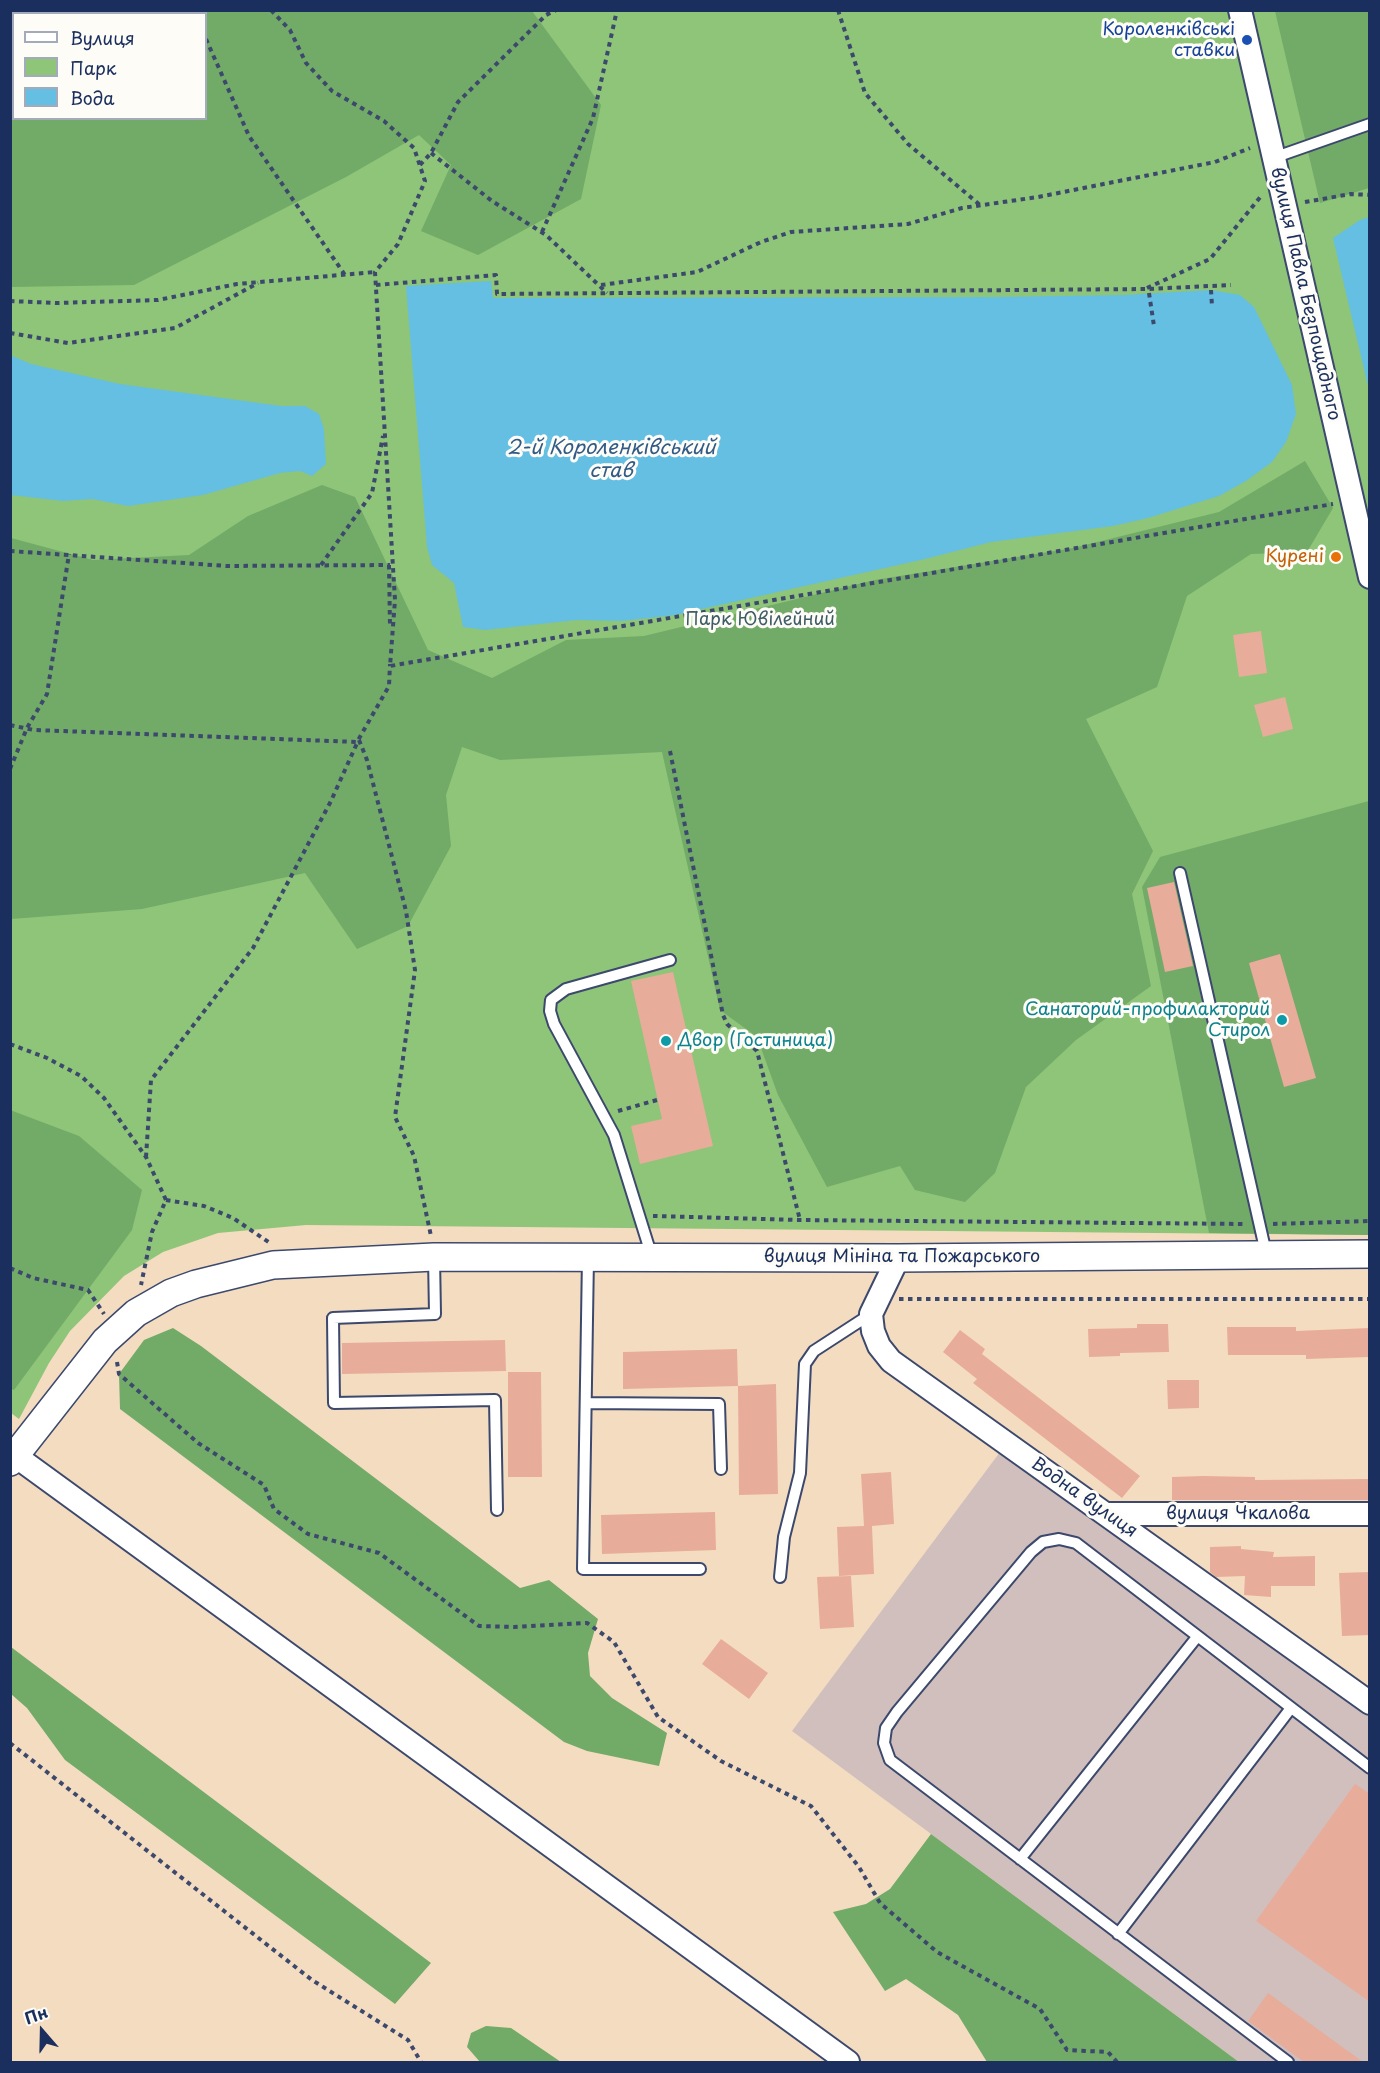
<!DOCTYPE html>
<meta charset="utf-8">
<style>
body{margin:0}
#map{position:relative;width:1380px;height:2073px;overflow:hidden;background:#f4dcc0;font-family:"Playpen Sans",sans-serif}
canvas{display:block}
.frame{position:absolute;inset:0;border:12px solid #1b2f5e;pointer-events:none}
.legend{position:absolute;left:12px;top:12px;width:195px;height:108px;box-sizing:border-box;background:#fdfcf7;border:2px solid #a3aaba;margin:0;padding:8px 10px;list-style:none;font-size:18px;color:#1b2f5e}
.legend li{display:flex;align-items:center;gap:12px;height:30px}
.legend b{width:30px;border:2px solid #a3aaba}
.north{position:absolute;left:12px;top:2001px;width:60px;height:60px;-webkit-text-stroke:4px #fdfcf7;paint-order:stroke;rotate:340deg;font-size:16px;font-weight:700;line-height:24px;text-align:center;color:#1b2f5e}
.north::after{content:'';display:block;margin:auto;width:21px;height:27px;background:#1b2f5e;clip-path:polygon(50% 0,100% 100%,50% 72%,0 100%)}
</style>
<div id="map">
<canvas width="1380" height="2073"></canvas>
<div class="frame"></div>
<ul class="legend">
<li><b style="height:8px;background:#fff"></b>Вулиця</li>
<li><b style="height:16px;background:#8ec578"></b>Парк</li>
<li><b style="height:16px;background:#64bfe2"></b>Вода</li>
</ul>
<div class="north">Пн</div>
</div>
<script>
const ctx = document.querySelector('canvas').getContext('2d');
ctx.lineJoin = 'round';
function fill(path, color) { ctx.fillStyle = color; ctx.fill(path, 'evenodd'); }
const poly = rows => new Path2D(rows.map(r => 'M' + r).join(''));
function strokePath(path, color, width, dash) { ctx.strokeStyle = color; ctx.lineWidth = width; ctx.lineCap = dash ? 'butt' : 'round'; ctx.setLineDash(dash || []); ctx.stroke(path); }
function write(font, color, halo, rows, align = 'center') {
  ctx.font = font + ' "Playpen Sans",sans-serif'; ctx.lineWidth = 6; ctx.setLineDash([]); ctx.textBaseline = 'middle'; ctx.strokeStyle = halo; ctx.fillStyle = color; for (const [text, x, y, turn = 0] of rows) {
    ctx.save(); ctx.translate(x, y); ctx.rotate((+turn || 0) * Math.PI / 180); ctx.textAlign = isNaN(turn) ? turn : align; if (halo) ctx.strokeText(text, 0, 0); ctx.fillText(text, 0, 0); ctx.restore();
  }
}
fill(poly([
 [1006,1444,1369,1713,1369,2062,1239,2062,792,1731]
]), '#d1bfbd');
fill(poly([
 [10,11,1369,11,1369,1235,306,1225,218,1233,163,1252,124,1276,70,1331,49,1363,19,1419,11,1413],
 [14,14,206,14,206,118,14,118]
]), '#8ec578');
fill(poly([
 [10,11,532,11,601,105,581,199,478,255,421,231,451,165,419,135,346,177,134,285,11,287],
 [14,14,206,14,206,118,14,118],
 [1275,11,1369,11,1369,188,1320,203],
 [1305,461,1333,508,1307,552,1251,554,1187,596,1157,687,1086,719,1153,851,1132,894,1151,986,1076,1040,1026,1087,995,1173,965,1202,915,1190,900,1166,827,1187,778,1095,757,1037,720,1010,662,752,500,760,462,747,446,795,451,846,408,926,357,949,305,873,142,909,11,919,11,538,93,560,189,555,248,516,322,485,355,497,428,650,492,678,566,640,644,636,875,580,1073,548,1219,512],
 [1369,801,1369,1235,1209,1233,1142,887,1160,857],
 [10,1110,79,1136,142,1190,132,1230,14,1390,10,1388],
 [173,1328,201,1346,520,1588,549,1580,598,1619,588,1653,590,1676,612,1698,667,1733,659,1766,587,1751,564,1742,120,1409,119,1374,144,1340],
 [10,1647,11,1647,431,1963,395,2004,65,1760,27,1708,11,1694],
 [931,1834,1239,2062,987,2062,958,2015,906,1979,885,1991,833,1912,866,1904,890,1889],
 [486,2026,511,2028,561,2062,480,2062,467,2047,471,2033]
]), '#72aa68');
fill(poly([
 [1369,217,1370,217,1369,390,1333,238,1360,220],
 [491,281,493,298,995,297,1125,295,1211,290,1240,295,1254,307,1292,385,1296,414,1286,442,1272,462,1246,481,1219,496,1148,518,1113,526,991,542,925,559,675,615,622,621,577,620,485,630,463,627,454,583,432,565,427,547,406,286],
 [10,355,31,364,120,384,281,406,305,406,319,414,324,429,326,464,312,476,300,471,280,473,203,495,128,506,92,499,63,501,11,495]
]), '#64bfe2');
fill(poly([
 [1261,631,1267,673,1239,677,1233,635],
 [1285,697,1293,729,1263,737,1254,705],
 [1174,882,1193,966,1165,972,1147,888],
 [1280,954,1316,1078,1284,1087,1249,963],
 [673,972,713,1146,640,1164,631,1126,662,1119,631,981],
 [1137,1324,1168,1324,1169,1352,1120,1353,1120,1356,1089,1357,1088,1329,1137,1328],
 [1227,1327,1296,1327,1296,1331,1370,1328,1370,1357,1306,1359,1306,1355,1228,1355],
 [960,1330,985,1349,982,1354,1140,1476,1122,1498,973,1383,977,1379,943,1352],
 [505,1340,506,1371,342,1374,342,1343],
 [737,1349,738,1386,623,1389,623,1352],
 [508,1372,541,1372,542,1477,508,1477],
 [1167,1380,1199,1380,1199,1408,1168,1409],
 [776,1384,778,1494,739,1495,738,1386],
 [891,1472,894,1524,872,1526,874,1574,839,1576,837,1527,864,1526,861,1474],
 [1203,1476,1255,1477,1255,1480,1370,1479,1370,1500,1172,1500,1172,1477],
 [715,1512,716,1550,602,1554,601,1515],
 [1241,1546,1241,1549,1274,1552,1273,1557,1315,1556,1315,1586,1271,1586,1271,1597,1244,1595,1245,1576,1216,1577,1210,1572,1210,1547],
 [1370,1572,1370,1635,1342,1636,1339,1573],
 [851,1576,854,1627,820,1629,817,1577],
 [721,1639,768,1673,749,1699,702,1664],
 [1355,1784,1370,1794,1370,2002,1256,1921],
 [1268,1993,1363,2062,1304,2062,1248,2021]
]), '#e8ac9a');
const service = poly([
 [1273,158,1370,124],
 [1180,873,1266,1253],
 [434,1257,435,1314,333,1318,334,1403,495,1400,497,1510],
 [588,1257,583,1569,700,1569],
 [652,1257,614,1135,554,1024,550,1011,551,1000,566,989,670,960],
 [587,1403,719,1404,721,1469],
 [780,1577,784,1537,800,1473,805,1364,814,1351,871,1314],
 [1020,1859,1197,1637],
 [1118,1934,1291,1708],
 [1288,2062,890,1760,884,1743,886,1728,897,1712,1031,1552,1043,1542,1059,1539,1076,1543,1370,1768]
]);
const minor = poly([
 [1240,10,1370,577],
 [898,1258,871,1314,873,1331,879,1346,891,1361,1370,1703],
 [10,1452,848,2062],
 [1107,1514,1370,1514]
]);
const tertiary = poly([
 [10,1462,105,1341,136,1313,171,1293,196,1284,273,1265,434,1257,898,1258,1370,1254]
]);
strokePath(service, '#3c496d', 14);
strokePath(minor, '#3c496d', 26);
strokePath(tertiary, '#3c496d', 30);
strokePath(poly([
 [200,10,200,14],
 [271,10,290,30,306,63,332,91,384,121,414,148,425,181,398,244,375,272,395,600,390,666,1333,504],
 [838,10,865,93,908,144,980,205],
 [206,39,249,136,345,275],
 [431,153,492,201,546,235,607,293],
 [420,165,431,153,458,102,546,15,556,10],
 [1305,202,1351,194,1370,195],
 [542,232,593,118,617,10],
 [376,285,496,275,497,294,1148,289,1231,285],
 [601,285,697,272,761,242,791,232,908,224,962,208,1038,197,1215,162,1250,148],
 [1147,288,1210,259,1262,195],
 [1211,290,1212,306],
 [1149,293,1154,326],
 [10,301,56,303,158,300,237,284,375,272],
 [10,333,68,343,175,328,258,283],
 [10,551,227,566,390,565],
 [321,565,372,493,383,436],
 [389,565,390,626],
 [10,725,34,730,357,742,389,686,390,664],
 [359,740,367,760,406,911,415,970,395,1117,414,1156,431,1236],
 [670,751,723,1015,727,1024,757,1051,800,1220],
 [10,769,27,728,47,694,69,554],
 [10,1044,47,1058,81,1076,104,1098,146,1157,166,1200,152,1232,141,1285],
 [618,1111,657,1100],
 [146,1157,151,1080,253,948,331,801,358,741],
 [166,1200,204,1206,233,1218,270,1243],
 [653,1216,800,1220,1245,1224],
 [1273,1224,1370,1221],
 [10,1268,33,1278,88,1290,104,1314],
 [899,1299,1370,1299],
 [117,1362,119,1374,198,1443,264,1485,274,1509,308,1534,379,1553,479,1626,514,1627,587,1623,614,1642,658,1717,721,1761,811,1806,859,1867,880,1903,937,1952,1040,2009,1067,2050,1108,2052,1117,2062],
 [10,1743,312,1980,408,2040,421,2062]
]), '#3c496d', 4, [4.5, 4.5]);
strokePath(service, '#fff', 10);
strokePath(minor, '#fff', 22);
strokePath(tertiary, '#fff', 27);
for (const [x, y, r, color] of [
 [1247,40,6,"#1a4fb4"],
 [1336,557,6,"#e8710a"],
 [1282,1020,6,"#0f9aa8"],
 [666,1041,6,"#0f9aa8"]
]) { const dot = new Path2D(); dot.arc(x, y, r, 0, 2 * Math.PI); ctx.fillStyle = color; ctx.fill(dot); strokePath(dot, '#fdfcf7', 2); }
write('18px', '#164399', '#fdfcf7', [
 ["Короленківські",1235,30],
 ["ставки",1235,51]
], 'right');
write('18px', '#1b2f5e', '#fdfcf7', [
 ["вулиця Павла Безпощадного",1305,294,77],
 ["вулиця Мініна та Пожарського",902,1257],
 ["Водна вулиця",1084,1498,35],
 ["вулиця Чкалова",1238,1514]
]);
write('18px', '#c56008', '#fdfcf7', [
 ["Курені",1324,557]
], 'right');
write('18px', '#3e5c66', '#fdfcf7', [
 ["Парк Ювілейний",760,620]
]);
write('18px', '#0d838f', '#fdfcf7', [
 ["Санаторий-профилакторий",1270,1010],
 ["Стирол",1270,1031],
 ["Двор (Гостиница)",678,1041,"left"]
], 'right');
write('italic 20px', '#315a86', '#fdfcf7', [
 ["2-й Короленківський",611,448],
 ["став",611,471]
]);
</script>
